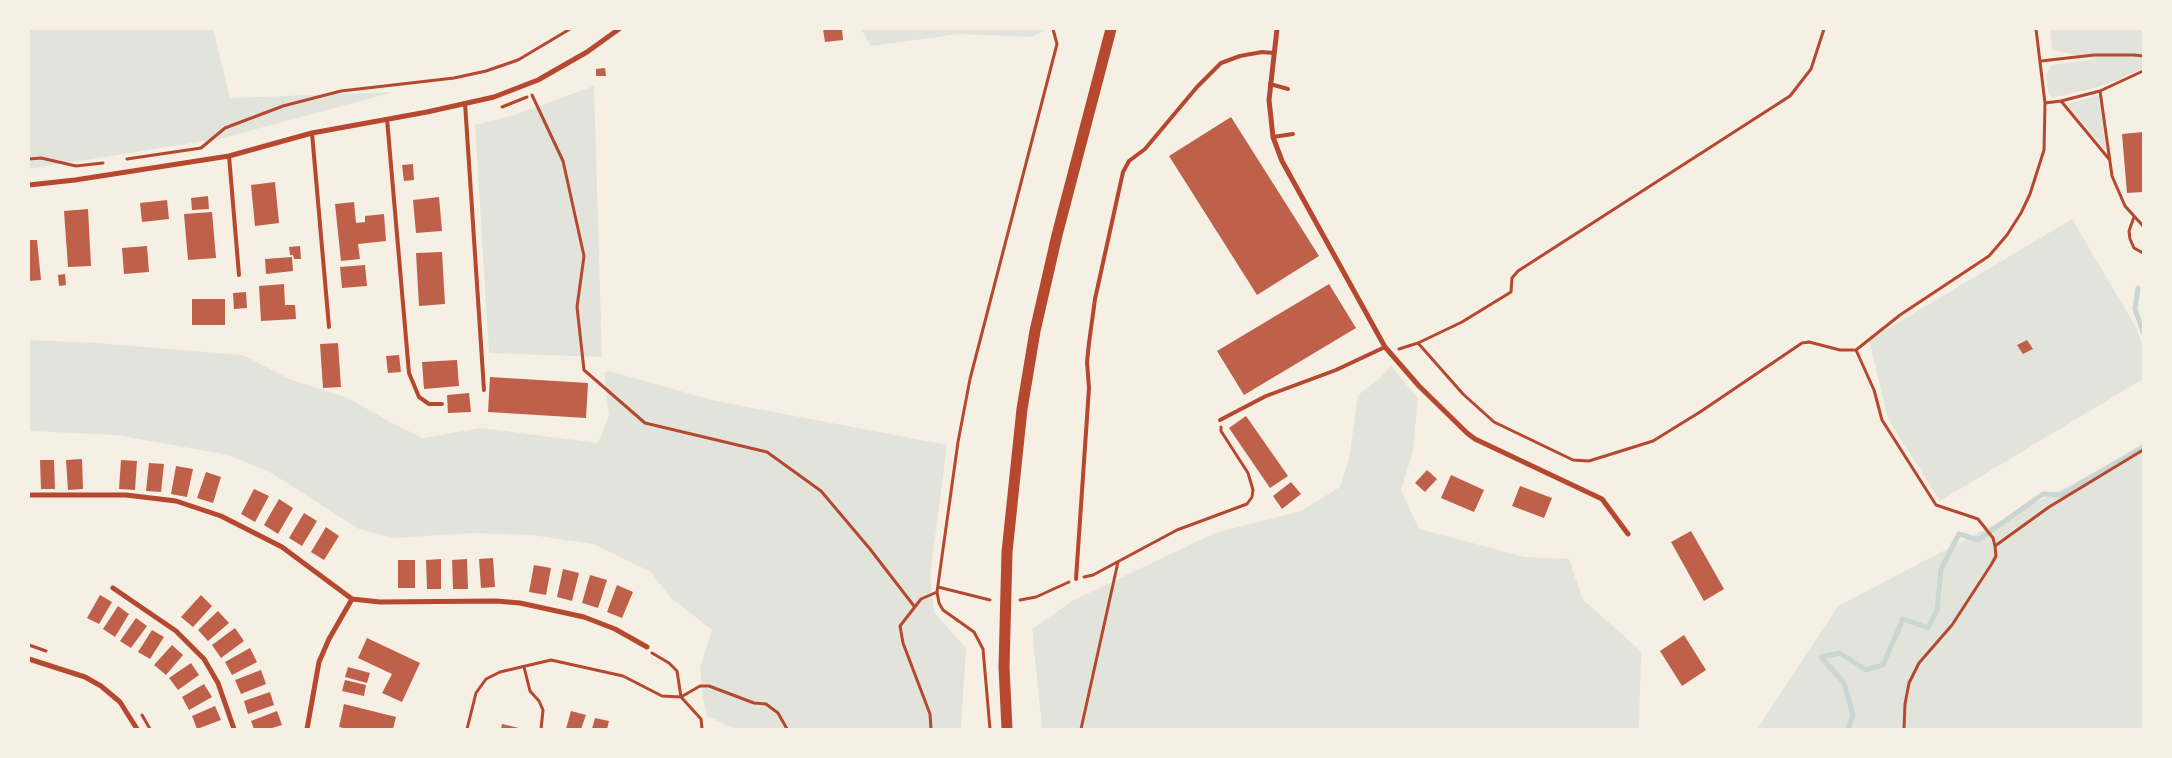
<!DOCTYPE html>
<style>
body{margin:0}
#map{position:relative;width:2172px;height:758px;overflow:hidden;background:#f6efe4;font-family:"Public Sans",sans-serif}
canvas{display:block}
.frame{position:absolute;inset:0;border:30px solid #f6efe4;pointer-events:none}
</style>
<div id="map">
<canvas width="2172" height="758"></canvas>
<div class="frame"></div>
</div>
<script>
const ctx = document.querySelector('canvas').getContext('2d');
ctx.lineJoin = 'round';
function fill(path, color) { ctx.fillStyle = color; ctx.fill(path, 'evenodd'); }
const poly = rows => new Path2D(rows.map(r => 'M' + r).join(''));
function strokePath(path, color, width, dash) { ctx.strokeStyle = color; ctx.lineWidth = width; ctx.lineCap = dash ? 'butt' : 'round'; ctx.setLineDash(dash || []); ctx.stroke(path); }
fill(poly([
 [29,29,213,29,230,98,394,92,223,138,29,169],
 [861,29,1046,29,1033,37,959,34,871,46],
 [2050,29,2143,29,2143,68,2118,80,2094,88,2052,98,2048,92,2046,75,2052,65,2095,59,2052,50],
 [594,86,602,357,489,353,475,125,514,115],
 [2099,95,2102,118,2106,151,2067,104],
 [2072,219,2137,329,2143,347,2143,379,1940,501,1888,419,1869,340],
 [29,340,97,343,243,355,289,379,348,398,396,425,423,438,481,428,598,443,609,416,604,373,609,371,716,401,947,445,930,576,934,612,966,648,961,729,736,729,707,716,703,697,700,667,712,630,670,597,651,572,593,544,532,535,472,533,394,538,359,529,268,471,228,455,117,435,29,431],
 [1391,366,1418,398,1413,451,1401,490,1419,529,1525,557,1569,559,1583,600,1641,651,1639,729,1042,729,1032,629,1072,601,1215,533,1301,511,1340,487,1349,459,1358,395,1379,379],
 [2143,447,2143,729,1757,729,1838,606]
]), '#e2e4dc');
strokePath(poly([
 [2138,288,2135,309,2143,332],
 [1848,729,1853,715,1844,683,1821,657,1840,653,1866,670,1883,665,1903,619,1928,628,1937,610,1941,569,1959,534,1978,540,2043,494,2061,495,2143,447]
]), '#c9d6d2', 5);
fill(poly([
 [823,29,842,29,843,40,825,42],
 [605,68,606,76,596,76,596,69],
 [1231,117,1319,256,1257,295,1169,156],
 [2143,132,2143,192,2127,193,2122,134],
 [413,164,414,180,404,181,402,165],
 [275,182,279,223,255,226,251,185],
 [208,196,209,209,192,210,191,198],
 [439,197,442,231,416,233,413,200],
 [167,200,169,219,142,222,140,203],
 [354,202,356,223,365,222,365,216,384,214,386,241,358,244,360,259,341,261,335,204],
 [88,209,91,266,68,267,64,211],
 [212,212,216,258,188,260,184,214],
 [29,240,37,240,41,280,29,281],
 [147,246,149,272,124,274,122,248],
 [300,246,301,259,294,259,293,255,290,255,289,247],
 [442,252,445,304,419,306,416,253],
 [292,257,293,271,266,274,265,259],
 [365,265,367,286,342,288,340,267],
 [65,274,66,285,59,286,58,275],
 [284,284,285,305,295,305,296,319,261,321,259,286],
 [1329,284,1356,328,1244,395,1217,351],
 [246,292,247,308,234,309,233,293],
 [192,299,225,299,225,325,192,325],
 [2027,340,2033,349,2023,354,2017,345],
 [338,343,341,387,323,388,320,344],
 [399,355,401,372,388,373,386,356],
 [457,360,459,386,424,389,422,362],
 [490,377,588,383,586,418,488,412],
 [469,393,471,412,448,413,447,395],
 [1246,416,1288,476,1270,488,1229,428],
 [82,459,83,489,68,490,66,460],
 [40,460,54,460,55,489,41,489],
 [121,460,137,461,135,490,119,489],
 [149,463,164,464,161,492,146,491],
 [176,466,193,469,187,497,171,494],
 [1427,470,1437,479,1425,492,1415,483],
 [206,472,221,477,213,503,197,498],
 [1451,475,1484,490,1474,512,1441,498],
 [1291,482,1301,494,1282,509,1273,496],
 [1520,486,1552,498,1544,518,1512,506],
 [254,489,269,496,255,522,241,514],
 [279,499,293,508,278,534,264,525],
 [304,513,317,521,302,546,289,538],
 [326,527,339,536,324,560,311,552],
 [1691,531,1724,589,1704,601,1671,542],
 [493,558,495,587,481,588,479,559],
 [441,559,441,589,427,589,426,560],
 [467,559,468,589,453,589,452,560],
 [398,560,415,560,415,588,398,588],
 [534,565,551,568,546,595,529,592],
 [563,569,579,573,572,601,557,597],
 [590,575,607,580,598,608,582,603],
 [617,585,633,592,622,618,607,612],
 [100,595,112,602,99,624,87,618],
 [201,595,212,606,193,627,181,617],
 [118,606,129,614,115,637,103,629],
 [218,611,229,623,208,641,198,630],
 [136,618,147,626,131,648,120,641],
 [235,628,244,641,221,658,212,645],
 [152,630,164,637,150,659,138,652],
 [1684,635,1706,670,1682,686,1660,651],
 [367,638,420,663,402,702,382,693,392,674,358,658],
 [172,645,183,655,166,675,154,665],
 [250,648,257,662,232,675,225,662],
 [191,663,199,675,178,690,169,678],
 [348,667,370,673,367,683,345,677],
 [261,670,266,684,241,694,235,680],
 [345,680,366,685,364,696,342,691],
 [204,684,212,697,189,710,182,697],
 [270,692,274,705,248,714,244,701],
 [344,704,396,717,393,729,348,729,339,727],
 [215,706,221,720,197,729,192,716],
 [277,711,282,725,269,729,254,729,251,721],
 [571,711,586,715,581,729,566,729],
 [595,718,609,721,607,729,592,729],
 [502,724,523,729,501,729]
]), '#bf614a');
strokePath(poly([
 [2041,61,2094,55,2134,55,2143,56],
 [2100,91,2112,176,2125,206,2143,226],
 [532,95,563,161,584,256,577,307,584,370,645,423,767,452,821,491,870,549,914,606],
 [2061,101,2109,159],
 [2045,103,2061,101,2100,91,2143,71],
 [502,107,527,97],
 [29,159,41,158,76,166,103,163],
 [127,159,201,148,225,128,283,106,341,91,454,78,486,71,518,60,570,29],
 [2134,217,2129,231,2130,239,2134,248,2143,253],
 [1418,343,1463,394,1494,422,1573,460,1589,461,1653,441,1700,412,1802,343,1809,342,1840,350,1856,350,1900,315,1989,256,2007,235,2021,213,2030,194,2044,150,2045,103,2036,29],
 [1399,349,1418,343,1462,322,1511,292,1512,278,1518,271,1790,96,1811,69,1824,29],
 [1856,350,1874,390,1882,420,1936,505,1978,519,1993,538,1995,546,1996,556,1991,565,1952,625,1919,663,1909,683,1905,704,1904,729],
 [1995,546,2049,507,2143,450],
 [1084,577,1093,575,1177,530,1247,504,1252,497,1253,490,1248,473,1221,431,1221,427],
 [938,587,990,600],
 [1020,600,1036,597,1069,582],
 [29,645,46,651],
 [652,653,669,663,677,671,681,697,701,719,702,729],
 [524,667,530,691,539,701,543,710,541,729],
 [142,715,150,729],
 [467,729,476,693,486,679,500,672,551,660,623,676,662,696,681,697,700,686,709,686,754,703,766,704,778,713,787,729],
 [931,729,930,714,903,643,900,626,921,599,937,592],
 [990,729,983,649,974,632,943,610,939,603,937,592,958,442,970,379,1057,44,1053,29],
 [1081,729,1118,562]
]), '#b5482f', 3);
strokePath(poly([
 [1270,84,1288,89],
 [465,103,484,390],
 [387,119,409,373,419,397,429,404,442,404],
 [312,133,329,327],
 [1273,137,1293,134],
 [229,156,239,275],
 [1220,420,1266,396,1336,370,1385,347],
 [1076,579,1089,388,1087,362,1089,343,1095,299,1123,172,1129,161,1145,149,1197,87,1221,63,1240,56,1262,52,1274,53]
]), '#b5482f', 4);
strokePath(poly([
 [1277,29,1269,100,1273,137,1282,161,1385,347,1419,386,1467,433,1475,439,1602,499,1628,534],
 [29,185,75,180,229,156,312,133,427,112,494,97,538,80,587,52,619,29],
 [29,495,126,495,176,501,221,516,282,547,352,599,380,602,496,601,520,603,584,617,615,629,647,647],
 [113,588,176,631,204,659,218,683,234,729],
 [29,659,85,677,101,686,120,702,137,729],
 [307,729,319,662,329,639,352,599]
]), '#b5482f', 5);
strokePath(poly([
 [1007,729,1004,667,1007,552,1022,409,1035,331,1057,235,1111,29]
]), '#b5482f', 11);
</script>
